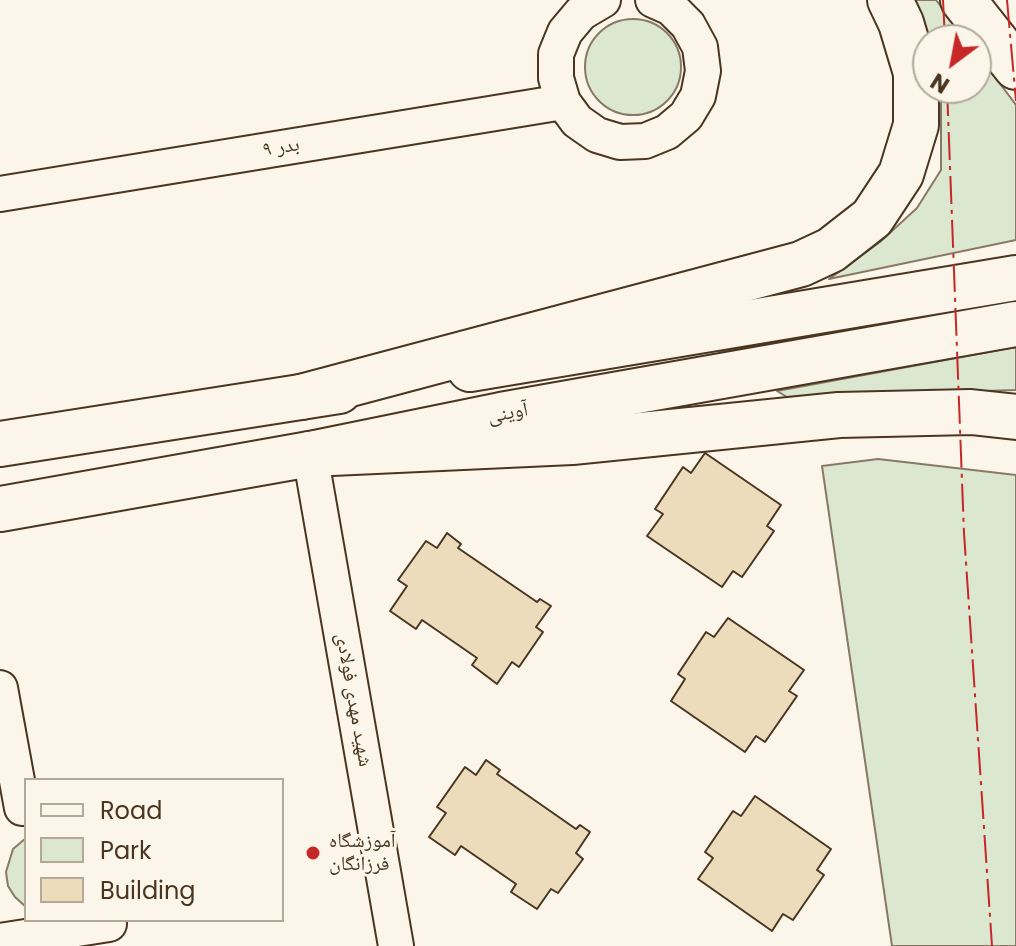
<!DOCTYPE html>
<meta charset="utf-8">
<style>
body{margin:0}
#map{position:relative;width:1016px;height:946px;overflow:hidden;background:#fbf6e9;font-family:Poppins,sans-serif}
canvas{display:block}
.legend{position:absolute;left:24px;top:778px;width:260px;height:144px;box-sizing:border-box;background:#fbf6e9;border:2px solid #b4a999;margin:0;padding:10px 14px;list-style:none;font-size:24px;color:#4a3520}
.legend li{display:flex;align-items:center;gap:16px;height:40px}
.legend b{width:40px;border:2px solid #b4a999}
.north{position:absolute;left:912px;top:24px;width:80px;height:80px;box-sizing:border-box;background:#fbf6e9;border:2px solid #b4a999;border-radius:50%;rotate:212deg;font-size:22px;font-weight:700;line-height:32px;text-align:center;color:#4a3520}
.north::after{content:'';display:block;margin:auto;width:28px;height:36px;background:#c62828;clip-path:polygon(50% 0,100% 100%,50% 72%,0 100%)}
</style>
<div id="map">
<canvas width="1016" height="946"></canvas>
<ul class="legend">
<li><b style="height:10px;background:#fbf6e9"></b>Road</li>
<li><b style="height:22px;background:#dce7d0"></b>Park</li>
<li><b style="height:22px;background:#ecdcbc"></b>Building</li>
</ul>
<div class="north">N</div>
</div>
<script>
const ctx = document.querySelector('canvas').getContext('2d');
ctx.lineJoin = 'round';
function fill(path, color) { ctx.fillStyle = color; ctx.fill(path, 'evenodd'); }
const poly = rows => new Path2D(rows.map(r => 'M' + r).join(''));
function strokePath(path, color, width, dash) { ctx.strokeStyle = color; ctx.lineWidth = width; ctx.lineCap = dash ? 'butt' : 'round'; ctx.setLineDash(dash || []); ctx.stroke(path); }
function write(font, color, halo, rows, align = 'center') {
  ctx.font = font + ' Poppins,"Noto Naskh Arabic",sans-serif'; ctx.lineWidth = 6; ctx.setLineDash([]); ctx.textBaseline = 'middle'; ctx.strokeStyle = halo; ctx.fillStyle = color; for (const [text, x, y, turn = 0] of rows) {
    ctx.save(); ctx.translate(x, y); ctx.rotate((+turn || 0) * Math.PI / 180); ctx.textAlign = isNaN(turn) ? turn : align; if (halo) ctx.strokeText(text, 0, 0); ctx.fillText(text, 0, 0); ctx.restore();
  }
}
const green = poly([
 [915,0,936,0,967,40,928,40,915,0],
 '585 67a48 48 0 1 1 96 0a48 48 0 1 1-96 0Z',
 [976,52,1016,105,1016,240,829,279,880,242,917,208,941,170,941,101,937,88,976,88,976,52],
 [1016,347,1016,390,787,397,777,391,1016,347],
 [878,459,1016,475,1016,946,892,946,822,466,878,459],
 [26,838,26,907,15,897,8,886,6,872,13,849,26,838]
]);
fill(green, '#dce7d0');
strokePath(green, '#887966', 2);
const building = poly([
 [705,453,781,505,767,526,774,531,742,577,733,571,722,587,647,536,663,514,655,509,683,467,691,473,705,453],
 [447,533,461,544,458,548,537,602,540,599,551,606,536,627,543,632,519,667,512,662,497,684,472,665,477,658,422,620,416,629,390,611,407,586,398,580,426,541,437,548,447,533],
 [728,618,804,670,789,691,797,696,765,742,756,736,745,752,671,701,685,679,678,674,706,632,714,637,728,618],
 [486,760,500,770,497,774,576,829,580,825,590,832,576,853,583,859,558,893,551,889,537,909,511,892,516,884,461,846,455,855,429,837,446,813,437,807,465,767,476,775,486,760],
 [755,796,831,849,817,870,824,875,793,920,783,914,772,931,698,879,713,858,705,852,733,811,741,816,755,796]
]);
fill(building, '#ecdcbc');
strokePath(building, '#4a3520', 2);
const street = poly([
 [603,0,581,13,565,32,556,54,556,78,563,102,577,121,597,135,620,142,645,141,667,132,686,116,698,96,703,71,700,47,688,25,671,8,653,0],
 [0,194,563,102],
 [310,454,396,946],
 [0,688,22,808],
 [0,941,109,924,108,920]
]);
const secondary = poly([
 [470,369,1016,278],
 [0,444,339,391],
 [0,509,310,454,501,415,1016,324]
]);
const highway = poly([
 [963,0,1016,67],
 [301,397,801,264,831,250,872,218,901,174,916,125,916,73,901,23,890,0],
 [310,454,572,442,839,415,971,412,1016,417]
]);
strokePath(street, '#4a3520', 38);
strokePath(secondary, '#4a3520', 48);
strokePath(highway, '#4a3520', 48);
strokePath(street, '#fbf6e9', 34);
strokePath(secondary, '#fbf6e9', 44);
strokePath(highway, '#fbf6e9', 44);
strokePath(poly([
 [943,0,945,40],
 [1007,0,1016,101],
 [947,88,964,533,992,946]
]), '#c62828', 2, [28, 6, 4, 6]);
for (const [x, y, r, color] of [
 [313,853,8,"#c62828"]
]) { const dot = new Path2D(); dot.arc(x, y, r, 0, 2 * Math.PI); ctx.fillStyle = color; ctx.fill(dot); strokePath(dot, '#fbf6e9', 3); }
write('20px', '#4a3520', '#fbf6e9', [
 ["بدر ۹",281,148,-9],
 ["آوینی",508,414,-11],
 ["شهید مهدی فولادی",353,700,80]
]);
write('20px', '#4a3520', '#fbf6e9', [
 ["آموزشگاه",329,842],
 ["فرزانگان",329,865]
], 'left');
</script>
